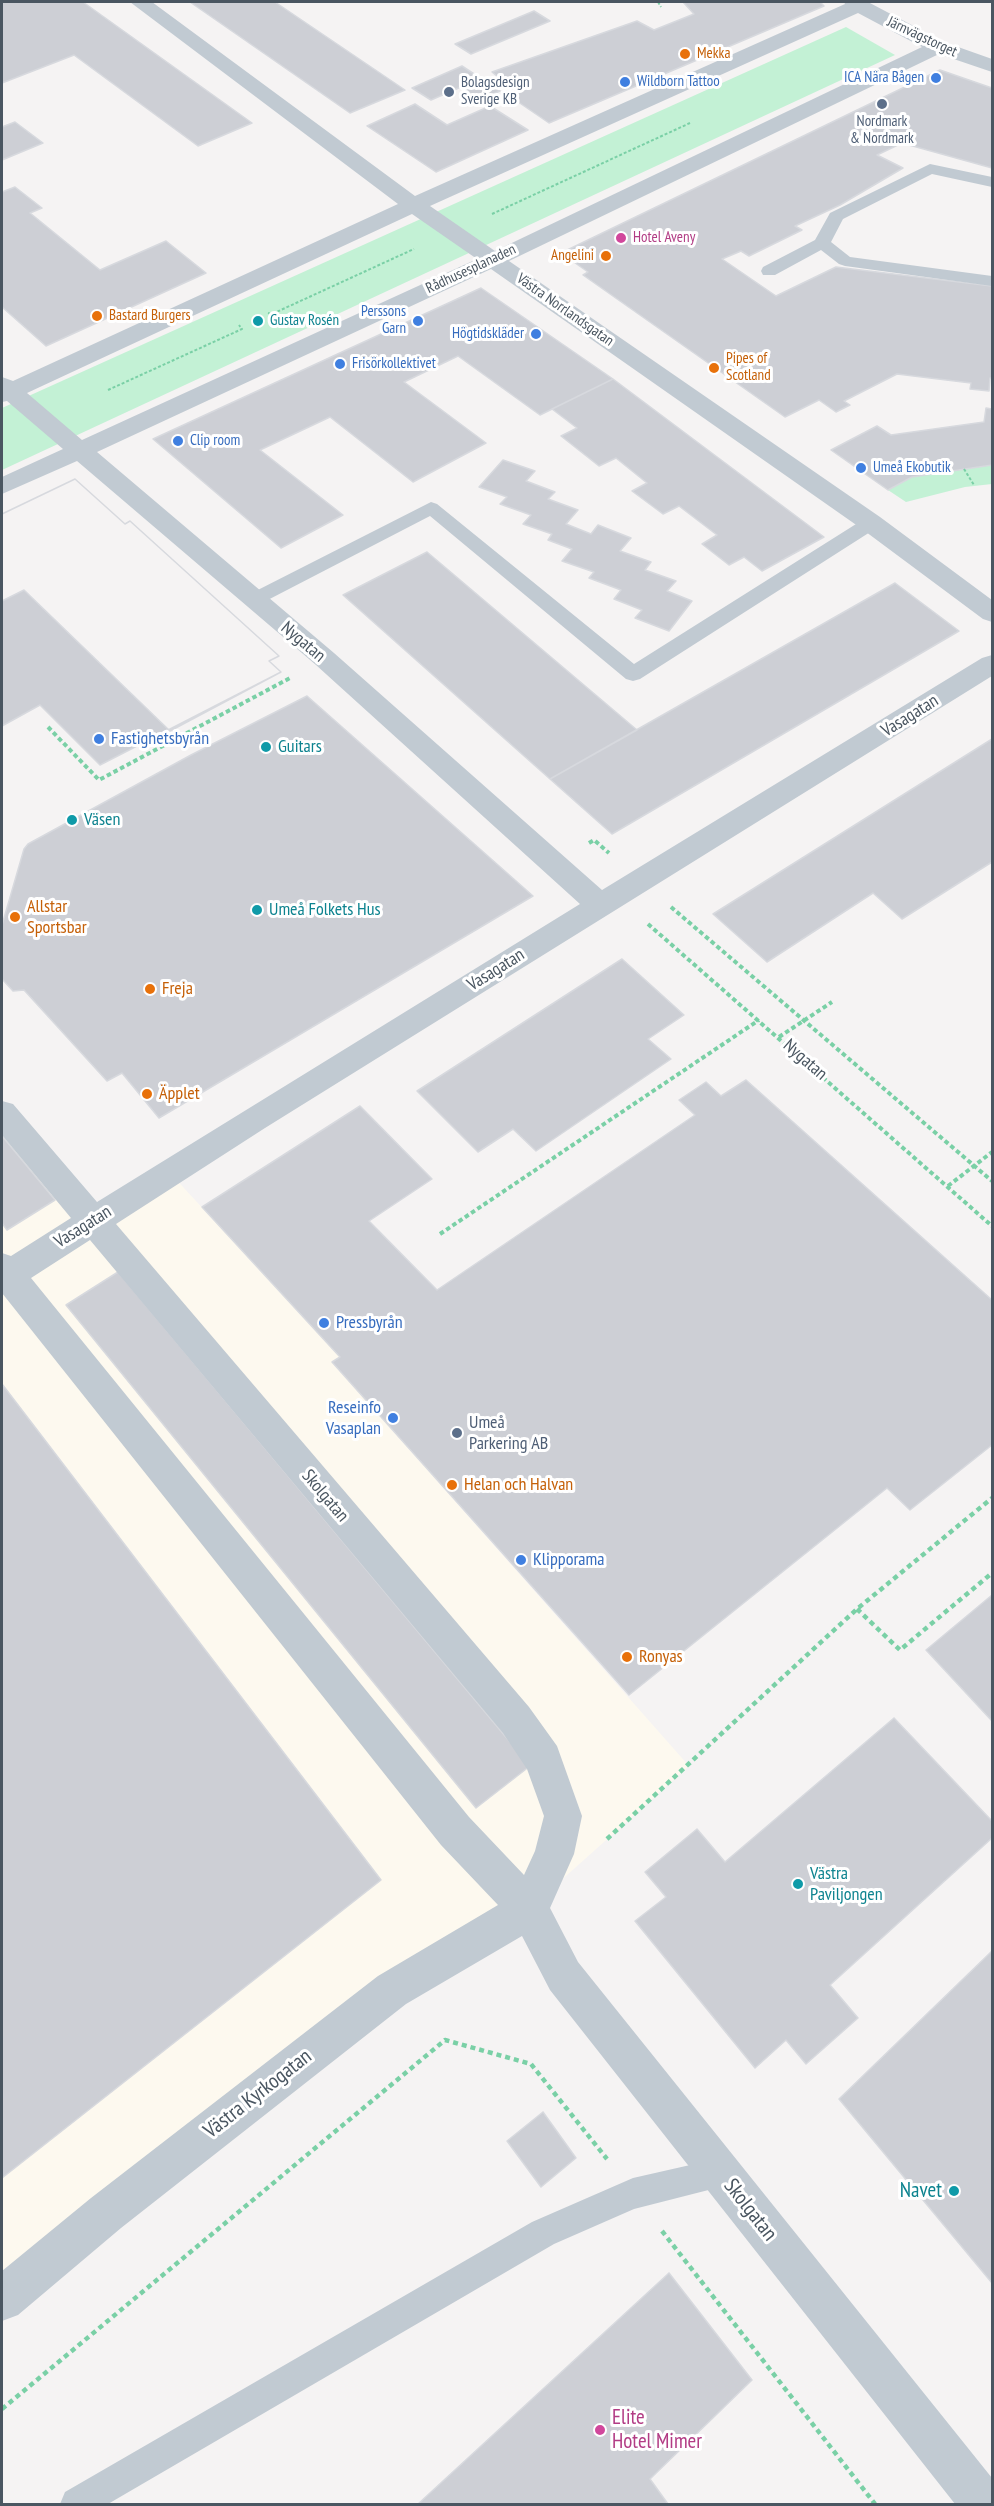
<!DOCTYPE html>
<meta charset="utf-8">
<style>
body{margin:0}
#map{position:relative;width:994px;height:2506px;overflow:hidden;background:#f5f3f3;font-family:"PT Sans Narrow",sans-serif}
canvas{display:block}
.frame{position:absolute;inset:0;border:3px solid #4a5661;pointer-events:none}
</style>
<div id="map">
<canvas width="994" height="2506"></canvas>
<div class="frame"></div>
</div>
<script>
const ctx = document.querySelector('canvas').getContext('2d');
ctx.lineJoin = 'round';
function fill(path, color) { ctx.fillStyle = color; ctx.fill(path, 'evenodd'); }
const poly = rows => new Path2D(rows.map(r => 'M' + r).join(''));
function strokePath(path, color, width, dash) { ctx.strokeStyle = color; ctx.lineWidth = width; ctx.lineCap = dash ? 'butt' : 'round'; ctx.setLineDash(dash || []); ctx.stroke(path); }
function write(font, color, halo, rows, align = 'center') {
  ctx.font = font + ' "PT Sans Narrow",sans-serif'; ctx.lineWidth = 6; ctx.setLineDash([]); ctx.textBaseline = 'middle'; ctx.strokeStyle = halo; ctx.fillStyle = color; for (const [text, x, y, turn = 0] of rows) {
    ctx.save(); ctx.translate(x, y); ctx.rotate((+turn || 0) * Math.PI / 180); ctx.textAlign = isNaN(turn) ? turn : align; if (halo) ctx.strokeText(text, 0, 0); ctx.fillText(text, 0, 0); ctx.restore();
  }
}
fill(poly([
 [2,1113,92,1220,171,1174,340,1357,332,1362,689,1766,529,1909,106,2213,2,2299]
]), '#fdf9ef');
fill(poly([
 [846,27,895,55,2,470,2,408],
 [992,465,992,484,965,487,906,502,888,490,912,477]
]), '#c3f1d5');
const building = poly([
 [2,2,83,2,252,123,198,146,74,55,2,83,2,2],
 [190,2,275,2,405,90,350,113,190,2],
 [683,2,820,2,824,6,549,123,508,95,516,92,492,72,637,21,654,30,694,14,683,2],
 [534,11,550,21,471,54,455,44,534,11],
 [462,66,500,91,480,100,461,87,431,100,412,88,462,66],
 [940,70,992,88,992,168,902,143,877,155,903,168,840,205,795,226,802,230,749,256,741,251,722,259,776,296,836,267,992,286,992,378,990,378,989,391,970,389,971,383,897,374,844,401,850,405,836,412,819,400,785,417,583,275,588,272,561,253,940,70],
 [415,104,447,125,490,106,528,130,436,172,367,126,415,104],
 [15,122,43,143,2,160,2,127,15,122],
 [15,187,42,208,30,213,100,270,166,241,206,273,46,346,2,307,2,192,15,187],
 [481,288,613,379,540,415,458,356,404,382,486,443,413,482,330,417,260,450,343,515,281,548,153,439,481,288],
 [613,379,824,537,762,571,744,557,729,565,702,544,717,535,679,506,663,514,632,491,647,483,616,458,599,466,561,436,577,428,552,409,613,379],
 [986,408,992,409,992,465,912,477,888,490,831,450,877,426,891,435,984,422,986,408],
 [503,460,535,471,526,481,555,492,548,499,578,510,566,524,591,534,598,525,631,538,620,551,651,562,645,570,676,581,667,591,692,601,669,631,635,618,642,610,614,599,621,590,589,578,594,572,562,561,572,549,548,540,552,534,523,524,531,515,500,504,507,497,479,487,503,460],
 [75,479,125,524,130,521,279,656,269,661,281,672,100,765,40,705,2,726,2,514,75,479],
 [75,479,125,524,130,521,279,656,269,661,281,672,170,731,24,590,2,601,2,514,75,479],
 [427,552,637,730,550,779,343,595,427,552],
 [895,583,959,631,612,834,550,779,895,583],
 [307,696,533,896,159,1118,122,1073,107,1081,24,990,13,991,2,979,2,925,24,849,28,844,191,755,307,696],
 [992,739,992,862,902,919,873,893,767,962,713,914,992,739],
 [622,959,684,1015,648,1039,671,1059,536,1151,513,1129,478,1152,417,1091,622,959],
 [746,1080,992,1300,992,1445,910,1510,887,1488,629,1695,332,1362,340,1357,202,1207,360,1106,432,1179,369,1221,437,1290,695,1115,679,1100,706,1082,721,1096,746,1080],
 [2,1136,55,1200,7,1230,2,1223,2,1136],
 [118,1272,530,1766,476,1808,66,1305,118,1272],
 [2,1384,381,1880,2,2178,2,1384],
 [992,1595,992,1721,926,1650,992,1595],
 [894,1718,992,1821,992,1838,830,1985,858,2018,806,2064,786,2040,755,2068,635,1921,666,1897,645,1872,697,1829,725,1862,894,1718],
 [992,1951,992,2283,839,2099,992,1951],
 [543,2112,576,2158,541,2187,507,2141,543,2112],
 [669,2273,752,2380,650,2479,668,2504,418,2504,669,2273]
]);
fill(building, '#cdcfd5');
strokePath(building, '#d7d9de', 1.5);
strokePath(poly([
 [658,2,661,7],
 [492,214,690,123],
 [268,313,272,314,414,249],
 [108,390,242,329,239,325],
 [964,469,974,485]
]), '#7ad0a6', 2, [3, 2]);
strokePath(poly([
 [48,727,99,780,290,678],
 [589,843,594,840,609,853],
 [671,907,992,1181],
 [648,924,992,1226],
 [779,1037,832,1002],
 [948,1186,992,1152],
 [440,1234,759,1020]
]), '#7ad0a6', 4, [4.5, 3]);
strokePath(poly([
 [857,1609,900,1650,992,1573],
 [607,1839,857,1609,992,1498],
 [662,2231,875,2504],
 [2,2409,445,2040,531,2064,607,2159]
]), '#7ad0a6', 4.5, [5, 4]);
fill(poly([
 [930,164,992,177,992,187,932,174,843,219,831,242,850,257,992,276,992,286,845,266,839,264,821,250,775,275,763,275,761,271,763,267,815,240,830,213,930,164],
 [431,502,437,504,634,664,864,519,878,519,880,523,878,527,640,679,633,681,626,679,430,516,260,604,253,606,246,604,243,600,246,596,431,502],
 [721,2158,732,2162,736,2173,732,2184,634,2209,554,2244,108,2504,60,2504,65,2492,532,2222,633,2178,721,2158]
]), '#c1cad2');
fill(poly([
 [130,2,152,2,415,196,845,4,844,2,868,2,944,42,992,59,992,72,939,54,509,261,880,517,992,600,992,622,983,619,862,529,491,269,97,452,334,653,602,890,982,658,992,655,992,676,265,1128,116,1224,529,1707,557,1746,582,1816,574,1854,550,1908,578,1962,992,2478,992,2504,955,2504,550,1990,522,1936,406,2004,121,2228,18,2315,2,2321,2,2271,91,2198,378,1976,498,1905,441,1845,2,1293,2,1253,11,1256,71,1218,2,1135,2,1101,13,1104,97,1202,580,904,316,665,77,461,2,494,2,477,63,449,7,401,2,402,2,377,13,381,398,204,130,2],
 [858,13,922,47,495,251,430,206,858,13],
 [412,214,477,259,82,440,27,393,412,214],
 [90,1240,503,1733,527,1769,544,1816,535,1851,524,1875,469,1817,31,1278,90,1240]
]), '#c1cad2');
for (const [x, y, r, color] of [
 [685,54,6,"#e8710a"],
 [936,78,6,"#3f7fe0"],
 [625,82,6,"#3f7fe0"],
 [449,92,6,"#5c6f8a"],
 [882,104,6,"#5c6f8a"],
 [621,238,6,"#d1479c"],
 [606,256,6,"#e8710a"],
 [97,316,6,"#e8710a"],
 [258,321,6,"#0f9aa8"],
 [418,321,6,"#3f7fe0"],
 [536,334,6,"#3f7fe0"],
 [340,364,6,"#3f7fe0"],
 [714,368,6,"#e8710a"],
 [178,441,6,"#3f7fe0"],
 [861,468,6,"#3f7fe0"],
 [99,739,6,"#3f7fe0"],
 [266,747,6,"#0f9aa8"],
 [72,820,6,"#0f9aa8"],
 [257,910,6,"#0f9aa8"],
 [15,917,6,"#e8710a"],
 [150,989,6,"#e8710a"],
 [147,1094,6,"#e8710a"],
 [324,1323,6,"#3f7fe0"],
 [393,1418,6,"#3f7fe0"],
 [457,1433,6,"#5c6f8a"],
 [452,1485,6,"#e8710a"],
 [521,1560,6,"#3f7fe0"],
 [627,1657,6,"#e8710a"],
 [798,1884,6,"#0f9aa8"],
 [954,2191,6,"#0f9aa8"],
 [600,2430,6,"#d1479c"]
]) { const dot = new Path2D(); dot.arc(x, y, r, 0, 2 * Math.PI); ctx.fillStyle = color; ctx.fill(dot); strokePath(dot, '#fff', 2); }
write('15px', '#4a5661', '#fff', [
 ["Järnvägstorget",922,37,25],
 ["Rådhusesplanaden",471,269,-25],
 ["Västra Norrlandsgatan",565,310,35]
]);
write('15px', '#c56008', '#fff', [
 ["Mekka",697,54],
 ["Angelini",594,256,"right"],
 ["Bastard Burgers",109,316],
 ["Pipes of",726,359],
 ["Scotland",726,376]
], 'left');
write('15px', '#366cbe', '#fff', [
 ["ICA Nära Bågen",924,78,"right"],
 ["Wildborn Tattoo",637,82],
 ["Perssons",406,312,"right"],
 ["Garn",406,329,"right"],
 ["Högtidskläder",524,334,"right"],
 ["Frisörkollektivet",352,364],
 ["Clip room",190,441],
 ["Umeå Ekobutik",873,468]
], 'left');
write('15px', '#4e5e75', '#fff', [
 ["Bolagsdesign",461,83],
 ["Sverige KB",461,100],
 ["Nordmark",882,122,"center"],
 ["& Nordmark",882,139,"center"]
], 'left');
write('15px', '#b23c85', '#fff', [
 ["Hotel Aveny",633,238]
], 'left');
write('15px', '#0d838f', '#fff', [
 ["Gustav Rosén",270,321]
], 'left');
write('18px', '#4a5661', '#fff', [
 ["Nygatan",303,642,40],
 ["Vasagatan",910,716,-32],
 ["Vasagatan",496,970,-32],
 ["Nygatan",805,1060,41],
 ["Vasagatan",83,1227,-32],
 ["Skolgatan",325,1496,50]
]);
write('18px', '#366cbe', '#fff', [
 ["Fastighetsbyrån",111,739],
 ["Pressbyrån",336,1323],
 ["Reseinfo",381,1408,"right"],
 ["Vasaplan",381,1429,"right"],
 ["Klipporama",533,1560]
], 'left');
write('18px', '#0d838f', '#fff', [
 ["Guitars",278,747],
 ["Väsen",84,820],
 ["Umeå Folkets Hus",269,910],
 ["Västra",810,1874],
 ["Paviljongen",810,1895]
], 'left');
write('18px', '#c56008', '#fff', [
 ["Allstar",27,907],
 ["Sportsbar",27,928],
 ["Freja",162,989],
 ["Äpplet",159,1094],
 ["Helan och Halvan",464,1485],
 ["Ronyas",639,1657]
], 'left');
write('18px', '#4e5e75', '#fff', [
 ["Umeå",469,1423],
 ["Parkering AB",469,1444]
], 'left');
write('21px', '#4a5661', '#fff', [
 ["Västra Kyrkogatan",258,2094,-38],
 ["Skolgatan",750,2210,52]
]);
write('21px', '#0d838f', '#fff', [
 ["Navet",942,2191]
], 'right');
write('21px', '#b23c85', '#fff', [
 ["Elite",612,2418],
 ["Hotel Mimer",612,2442]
], 'left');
</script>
